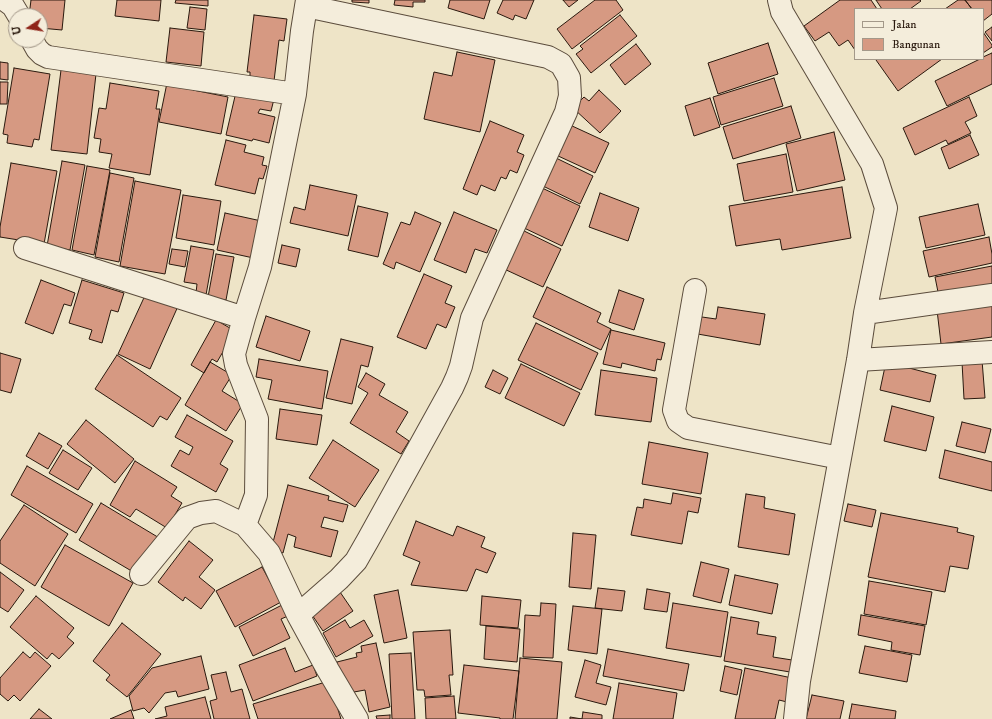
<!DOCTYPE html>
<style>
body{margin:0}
#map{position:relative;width:992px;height:719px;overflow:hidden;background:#eee4c7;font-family:"IM FELL DW Pica",serif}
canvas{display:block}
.legend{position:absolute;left:854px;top:8px;width:130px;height:52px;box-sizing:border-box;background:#f4eddb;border:1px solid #a39889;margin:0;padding:5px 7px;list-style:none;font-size:12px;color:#2a190e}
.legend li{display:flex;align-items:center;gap:8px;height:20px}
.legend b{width:20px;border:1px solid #a39889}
.north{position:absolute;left:8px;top:8px;width:40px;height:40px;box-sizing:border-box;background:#f4eddb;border:1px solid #a39889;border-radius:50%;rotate:258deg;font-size:11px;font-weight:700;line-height:16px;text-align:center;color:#2a190e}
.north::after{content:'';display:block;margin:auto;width:14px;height:18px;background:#8f2418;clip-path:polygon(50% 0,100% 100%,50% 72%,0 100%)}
</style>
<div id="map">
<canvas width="992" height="719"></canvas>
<ul class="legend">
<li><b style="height:5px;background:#f4eddb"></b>Jalan</li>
<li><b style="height:11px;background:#d69982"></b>Bangunan</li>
</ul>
<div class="north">U</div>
</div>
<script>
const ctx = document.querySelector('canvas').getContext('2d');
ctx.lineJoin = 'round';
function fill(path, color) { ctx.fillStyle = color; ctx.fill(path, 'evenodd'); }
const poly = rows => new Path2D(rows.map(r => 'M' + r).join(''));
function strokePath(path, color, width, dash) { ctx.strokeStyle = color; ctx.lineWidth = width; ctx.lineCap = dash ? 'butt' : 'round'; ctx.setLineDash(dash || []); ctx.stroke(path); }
const building = poly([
 [31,0,65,0,62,30,40,28,40,16,29,16,31,0],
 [117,0,161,0,159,21,115,16,117,0],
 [176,0,208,0,208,6,175,3,176,0],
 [352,0,369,0,369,3,352,2,352,0],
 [395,0,425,0,425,2,413,2,413,7,394,5,395,0],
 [450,0,490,0,484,19,448,8,450,0],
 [503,0,534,0,526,19,515,15,513,20,497,13,503,0],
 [563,0,578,0,569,7,563,0],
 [595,0,616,0,623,10,572,49,557,29,595,0],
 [840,0,871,0,877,9,855,9,855,50,848,40,839,46,829,32,815,41,804,26,840,0],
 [876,0,920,0,921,1,910,9,882,9,876,0],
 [958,0,965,0,972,9,945,9,958,0],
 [965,0,992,0,992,14,983,21,983,9,972,9,965,0],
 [190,7,207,9,205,30,187,28,190,7],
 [254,15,287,19,284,41,279,40,274,81,250,78,250,72,247,72,254,15],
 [620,15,637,36,591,73,576,54,583,49,580,46,620,15],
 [992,27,992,41,985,32,992,27],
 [170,28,204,32,201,66,166,62,170,28],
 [983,32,992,45,992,47,983,53,983,32],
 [768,43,778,74,718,94,708,63,768,43],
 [636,44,651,64,625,85,610,65,636,44],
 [457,52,495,60,480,132,424,119,434,72,452,76,457,52],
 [992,53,992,84,947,106,935,81,980,59,983,59,983,57,992,53],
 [877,59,942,59,898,91,876,60,877,59],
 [0,62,8,63,8,80,0,79,0,62],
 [14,68,50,74,39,140,34,139,32,147,7,143,8,135,3,134,14,68],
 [61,70,96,74,87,154,51,150,61,70],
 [168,78,194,84,193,90,228,97,221,134,159,122,168,78],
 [774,78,783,106,721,125,713,97,774,78],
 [0,82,8,82,7,104,0,104,0,82],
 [110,83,159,91,156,109,160,109,150,175,109,168,112,154,99,152,101,139,94,138,99,108,106,109,110,83],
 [599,90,621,111,600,133,573,108,584,97,589,101,599,90],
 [236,92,275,95,271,111,260,109,258,113,275,117,269,143,253,139,252,141,226,135,236,92],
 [969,97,977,116,965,122,971,133,948,144,946,140,915,155,903,128,969,97],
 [710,98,720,127,694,136,685,106,710,98],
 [791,106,801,138,733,159,723,127,791,106],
 [490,121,524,135,517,152,524,155,517,173,510,170,506,179,501,177,495,191,481,185,477,195,463,189,490,121],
 [570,125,609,143,595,173,556,155,570,125],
 [834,132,845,180,797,191,786,144,834,132],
 [970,135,979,155,949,169,941,148,970,135],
 [226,140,246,145,244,152,264,157,262,165,267,166,263,179,259,178,255,194,215,185,226,140],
 [786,154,793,192,744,201,737,164,786,154],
 [556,158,593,176,580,204,543,186,556,158],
 [62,161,85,165,70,250,47,246,62,161],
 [11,163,57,171,44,244,0,237,0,227,11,163],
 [87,166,110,170,94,255,72,250,87,166],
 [110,173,134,178,119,262,95,257,110,173],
 [135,181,181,190,165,274,120,266,135,181],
 [310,185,357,195,348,236,290,223,294,207,305,210,310,185],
 [540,187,580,206,562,246,522,227,540,187],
 [842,187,851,238,782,250,780,239,736,246,729,206,842,187],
 [600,193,639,208,628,241,589,227,600,193],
 [183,195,221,201,214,245,176,238,183,195],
 [978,204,985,235,926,248,919,217,978,204],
 [358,206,388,213,378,257,348,250,358,206],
 [415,212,441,223,420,272,396,262,394,269,383,264,401,222,410,225,415,212],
 [454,212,497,230,487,253,475,249,466,273,434,260,454,212],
 [225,213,266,222,258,259,217,250,225,213],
 [520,229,561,249,543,287,502,268,520,229],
 [989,237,992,254,992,263,929,277,923,251,989,237],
 [282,245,300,249,296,267,278,263,282,245],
 [191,246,214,250,206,295,196,293,197,284,184,282,191,246],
 [172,249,188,251,185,267,169,264,172,249],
 [216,254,234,257,226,300,208,297,216,254],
 [992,266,992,287,939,297,935,277,992,266],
 [424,274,452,286,445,303,455,307,446,328,437,324,426,349,397,337,424,274],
 [41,280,75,293,71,306,64,304,53,334,25,323,41,280],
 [82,280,124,293,118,312,111,310,102,343,89,339,92,330,69,323,82,280],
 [547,287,601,313,597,322,611,329,601,350,533,317,547,287],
 [148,289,179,304,150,369,118,354,148,289],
 [619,290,644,299,634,330,609,322,619,290],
 [992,302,992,337,941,344,937,310,992,302],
 [718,307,765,314,760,345,692,333,695,316,716,319,718,307],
 [266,316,310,331,300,361,256,347,266,316],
 [216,320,235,331,217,362,212,359,204,373,191,365,216,320],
 [536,323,598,353,581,390,518,360,536,323],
 [611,330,665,343,661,360,657,359,655,371,622,363,621,368,603,364,611,330],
 [341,339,373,347,368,367,361,365,352,404,326,398,341,339],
 [0,353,21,359,11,393,0,390,0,353],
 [117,355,181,398,167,420,160,416,153,427,95,389,117,355],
 [259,359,328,371,322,409,268,399,272,380,256,377,259,359],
 [982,360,985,398,964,399,962,362,982,360],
 [210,362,232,375,222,391,243,404,226,431,185,405,210,362],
 [886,362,936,375,930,402,880,390,886,362],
 [521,364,580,393,564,426,505,398,521,364],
 [493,370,508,378,500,394,485,387,493,370],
 [601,370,657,378,651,422,595,415,601,370],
 [366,373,385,384,379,395,408,412,396,432,409,441,401,454,350,423,368,393,358,387,366,373],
 [892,406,934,417,926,451,884,441,892,406],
 [280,409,322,415,317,445,276,439,280,409],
 [187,415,233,441,220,464,228,469,216,492,171,466,180,450,189,455,193,447,175,437,187,415],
 [86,420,134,459,115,483,67,444,86,420],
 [962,422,991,429,985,453,956,446,962,422],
 [39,433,62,446,48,469,26,456,39,433],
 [333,440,379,470,355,507,309,478,333,440],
 [649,442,708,453,701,494,642,484,649,442],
 [63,450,92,468,78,490,49,473,63,450],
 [945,450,992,462,992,491,939,478,945,450],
 [135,461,177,487,171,496,182,503,167,528,136,509,130,517,110,505,135,461],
 [27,466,93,504,76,533,11,495,27,466],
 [288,485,329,496,328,500,348,505,343,522,324,517,321,527,338,531,331,557,294,547,296,537,288,534,283,553,271,550,288,485],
 [673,493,701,498,698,513,688,511,682,544,631,535,637,507,643,508,644,499,671,504,673,493],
 [746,494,765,497,764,508,795,514,789,555,738,547,746,494],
 [101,503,161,539,140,576,79,540,101,503],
 [848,504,876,510,872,527,844,521,848,504],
 [24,505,68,534,35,586,0,563,0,541,24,505],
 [881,513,958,528,957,532,974,536,968,569,950,566,945,592,868,577,881,513],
 [416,521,453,536,457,526,485,537,481,547,496,553,487,573,476,569,467,591,411,585,420,562,403,555,416,521],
 [573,533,596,535,591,589,569,587,573,533],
 [189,541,213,560,199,577,215,590,201,609,185,597,183,601,158,582,189,541],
 [65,545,133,583,109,626,41,587,65,545],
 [701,562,729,569,721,603,693,596,701,562],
 [262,567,281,602,235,627,216,591,262,567],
 [0,572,24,590,8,612,0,607,0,572],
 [735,575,778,584,772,614,729,605,735,575],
 [869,581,932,592,926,625,864,614,869,581],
 [598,588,625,591,622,611,595,608,598,588],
 [647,589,670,593,667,612,644,609,647,589],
 [398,590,407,638,384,643,374,595,398,590],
 [340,592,353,611,323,631,310,612,340,592],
 [36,596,74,628,67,637,74,643,59,659,52,653,47,659,10,627,36,596],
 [482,596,521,600,518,628,480,625,482,596],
 [541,603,556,604,553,658,523,657,525,615,540,616,541,603],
 [673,603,728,612,721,657,666,648,673,603],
 [282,605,288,616,281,619,290,638,253,656,239,627,282,605],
 [573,606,602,609,597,654,568,650,573,606],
 [861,615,925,626,920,655,891,650,892,642,858,635,861,615],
 [731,617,759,622,757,634,776,637,773,657,792,660,790,672,724,661,731,617],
 [345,620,350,628,364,620,373,636,336,657,323,633,345,620],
 [122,623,161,654,127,697,106,680,110,675,93,661,122,623],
 [486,626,520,629,517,662,484,659,486,626],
 [450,630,453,675,449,675,451,695,425,697,424,690,417,690,413,632,450,630],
 [376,643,390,707,369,712,365,690,343,694,337,662,357,657,356,653,362,652,361,646,376,643],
 [865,646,912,655,907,682,859,673,865,646],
 [285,648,295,672,313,665,317,676,253,701,239,665,285,648],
 [608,649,689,664,684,691,603,676,608,649],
 [23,652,30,658,35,652,51,666,20,701,14,695,8,701,0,694,0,678,23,652],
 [411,653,415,719,392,719,389,654,411,653],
 [201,656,209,689,178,697,176,691,165,693,149,713,144,708,133,711,129,696,152,668,201,656],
 [520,658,562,662,557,719,515,719,520,658],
 [585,660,601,665,596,683,611,687,606,705,575,697,585,660],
 [464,665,519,671,513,719,500,719,500,718,458,713,464,665],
 [725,666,742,670,737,695,720,691,725,666],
 [745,668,792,678,787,702,779,700,775,719,735,719,745,668],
 [226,672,231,692,242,689,250,719,214,719,210,701,217,699,211,675,226,672],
 [329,681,341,719,258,719,253,704,329,681],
 [619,683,677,693,673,719,613,719,619,683],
 [812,695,844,701,840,719,806,719,812,695],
 [454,696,456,719,426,719,425,698,454,696],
 [205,697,211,719,155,719,167,716,165,707,205,697],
 [852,704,896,711,895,719,849,719,852,704],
 [39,709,52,719,30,719,39,709],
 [131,710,134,719,110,719,131,710],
 [583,712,602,715,602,719,570,719,570,717,582,719,583,712],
 [390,715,390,719,377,719,376,716,390,715]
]);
fill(building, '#d69982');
strokePath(building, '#2a190e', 1);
const minor = poly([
 [5,0,13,6,19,16],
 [779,0,782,12,872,164,886,208,865,313,858,360,799,681,795,719],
 [32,40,37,49,42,54,48,57,295,94],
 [25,248,244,318],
 [695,290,674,410,678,421,688,428,840,458],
 [865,313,992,295],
 [858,360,992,352],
 [245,525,256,495,257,419,236,365,234,354,244,318,260,267,295,94,302,31,307,0],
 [141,574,187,518,201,513,216,511,245,525,269,553,298,615,328,670,357,719],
 [298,615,339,579,356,561,368,540,452,388,457,377,461,366,472,318,566,112,570,96,569,78,561,64,548,57,306,6]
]);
strokePath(minor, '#5b4c3c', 24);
strokePath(minor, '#f4eddb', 22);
</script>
